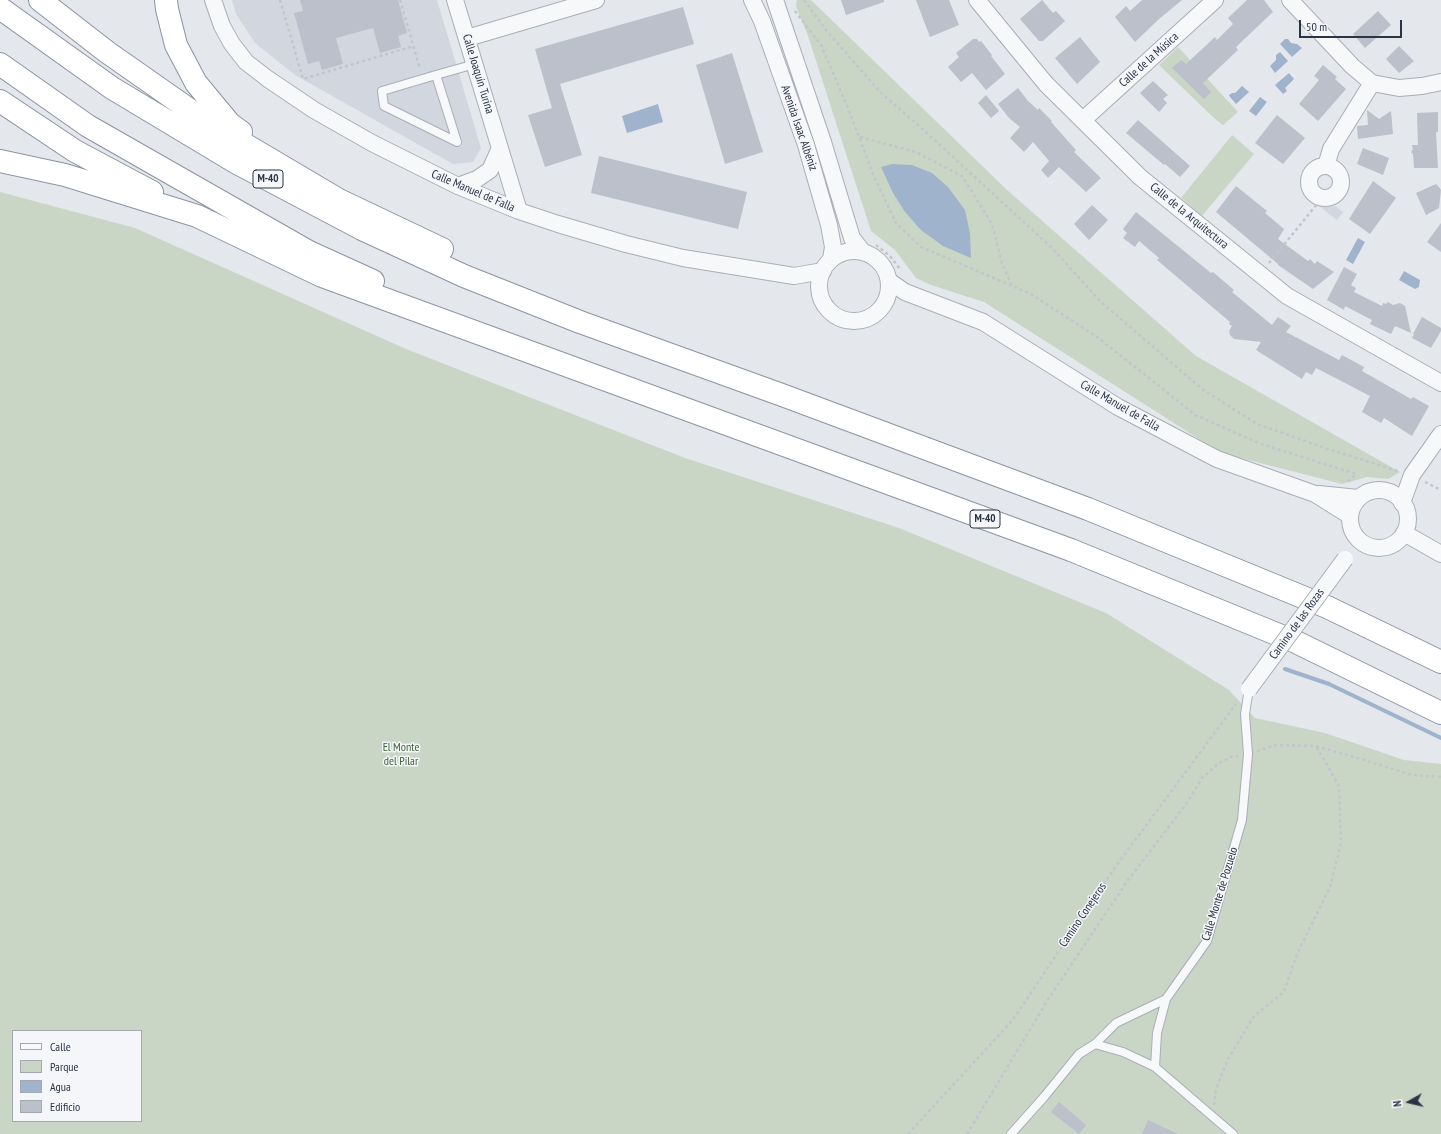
<!DOCTYPE html>
<meta charset="utf-8">
<style>
body{margin:0}
#map{position:relative;width:1441px;height:1134px;overflow:hidden;background:#e4e7ec;font-family:"PT Sans Narrow",sans-serif}
canvas{display:block}
.legend{position:absolute;left:12px;top:1030px;width:130px;height:92px;box-sizing:border-box;background:#f4f6f9;border:1px solid #a4a8b1;margin:0;padding:5px 7px;list-style:none;font-size:12px;color:#2b3445}
.legend li{display:flex;align-items:center;gap:8px;height:20px}
.legend b{width:20px;border:1px solid #a4a8b1}
.north{position:absolute;left:1389px;top:1082px;width:40px;height:40px;-webkit-text-stroke:3px #f4f6f9;paint-order:stroke;rotate:262deg;font-size:11px;font-weight:700;line-height:16px;text-align:center;color:#2b3445}
.north::after{content:'';display:block;margin:auto;width:14px;height:18px;background:#2b3445;clip-path:polygon(50% 0,100% 100%,50% 72%,0 100%)}
.scale{position:absolute;left:1299px;top:20px;width:103px;height:18px;box-sizing:border-box;border:2px solid #2b3445;border-top:0;padding-left:5px;font-size:12px;line-height:14px;white-space:nowrap;color:#2b3445;-webkit-text-stroke:3px #f4f6f9;paint-order:stroke}
</style>
<div id="map">
<canvas width="1441" height="1134"></canvas>
<ul class="legend">
<li><b style="height:5px;background:#f7f8fa"></b>Calle</li>
<li><b style="height:11px;background:#c9d6c5"></b>Parque</li>
<li><b style="height:11px;background:#9fb4cc"></b>Agua</li>
<li><b style="height:11px;background:#bbc0ca"></b>Edificio</li>
</ul>
<div class="north">N</div>
<div class="scale">50 m</div>
</div>
<script>
const ctx = document.querySelector('canvas').getContext('2d');
ctx.lineJoin = 'round';
function fill(path, color) { ctx.fillStyle = color; ctx.fill(path, 'evenodd'); }
const poly = rows => new Path2D(rows.map(r => 'M' + r).join(''));
function strokePath(path, color, width, dash) { ctx.strokeStyle = color; ctx.lineWidth = width; ctx.lineCap = dash ? 'butt' : 'round'; ctx.setLineDash(dash || []); ctx.stroke(path); }
function write(font, color, halo, rows, align = 'center') {
  ctx.font = font + ' "PT Sans Narrow",sans-serif'; ctx.lineWidth = 3; ctx.setLineDash([]); ctx.textBaseline = 'middle'; ctx.strokeStyle = halo; ctx.fillStyle = color; for (const [text, x, y, turn = 0] of rows) {
    ctx.save(); ctx.translate(x, y); ctx.rotate((+turn || 0) * Math.PI / 180); ctx.textAlign = isNaN(turn) ? turn : align; if (halo) ctx.strokeText(text, 0, 0); ctx.fillText(text, 0, 0); ctx.restore();
  }
}
fill(poly([
 [232,0,437,0,481,148,473,162,453,164,295,75,255,43,236,14],
 [1319,206,1327,207,1335,206,1343,212,1337,220]
]), '#d2d6de');
fill(poly([
 [797,0,811,0,1006,189,1196,356,1400,472,1388,479,1367,477,1342,484,1221,453,984,302,931,285,916,278,895,250,871,231,808,36,796,6],
 [1178,47,1238,112,1223,125,1214,118,1159,65],
 [1232,135,1254,154,1202,216,1181,198],
 [0,192,135,228,406,349,685,458,899,528,1106,613,1229,690,1255,718,1325,733,1404,760,1441,764,1441,1134,0,1134],
 [13,1031,141,1031,141,1121,13,1121]
]), '#c9d6c5');
fill(poly([
 [1285,39,1288,39,1291,43,1297,44,1302,48,1292,57,1280,44],
 [1280,52,1288,61,1275,73,1270,66,1276,60,1276,55],
 [1289,73,1294,79,1285,88,1287,91,1283,94,1275,85],
 [1242,86,1249,92,1236,104,1230,97,1229,95,1232,93,1235,93],
 [1260,97,1267,102,1256,116,1249,111],
 [658,104,663,122,627,133,622,116],
 [892,164,912,165,932,173,948,187,965,210,970,233,971,258,943,246,921,230,905,212,893,193,881,167],
 [1358,238,1365,242,1353,264,1346,260],
 [1404,271,1420,280,1419,287,1415,289,1399,280]
]), '#9fb4cc');
strokePath(poly([
 [1285,669,1329,684,1441,738]
]), '#9fb4cc', 4);
fill(poly([
 [300,0,398,0,407,33,398,36,401,47,380,53,373,28,336,38,343,64,322,70,319,61,308,64,294,13,303,11],
 [841,0,884,0,884,2,846,15],
 [916,0,949,0,959,25,930,37],
 [1042,0,1053,13,1056,11,1065,21,1043,41,1039,41,1020,19],
 [1142,0,1182,0,1159,19,1135,42,1115,17,1126,6,1130,11],
 [1247,0,1264,0,1273,12,1236,47,1238,50,1203,83,1211,92,1204,99,1172,68,1181,60,1186,64,1215,37,1217,40,1233,24,1228,18],
 [683,7,694,44,560,84,582,155,545,167,528,115,552,108,535,49],
 [1378,11,1391,25,1365,48,1353,34],
 [1080,37,1100,62,1077,84,1055,58],
 [973,39,977,39,979,42,981,41,992,55,991,56,995,61,1005,74,986,90,972,73,961,82,948,67,959,57,956,53],
 [1399,46,1414,61,1399,73,1386,59],
 [732,53,763,152,725,164,696,65],
 [1323,65,1337,77,1335,79,1346,89,1318,121,1299,104,1319,80,1314,76],
 [1153,81,1168,95,1163,99,1167,103,1159,112,1140,93],
 [1018,88,1028,101,1038,110,1039,108,1052,121,1051,122,1076,150,1074,152,1101,178,1086,192,1059,167,1048,178,1041,170,1049,161,1033,142,1024,152,1010,138,1020,127,1009,118,998,104],
 [986,95,999,111,991,118,978,103],
 [1367,110,1379,119,1391,111,1393,134,1358,139,1357,126,1368,125],
 [1438,112,1438,132,1436,132,1438,168,1414,168,1413,154,1411,152,1413,149,1412,145,1418,145,1417,113],
 [1277,115,1305,138,1283,164,1255,143],
 [1138,120,1190,166,1180,177,1165,164,1164,165,1126,133],
 [1363,148,1389,158,1383,175,1357,164],
 [599,156,747,192,738,229,591,193],
 [1373,181,1396,198,1370,234,1349,219],
 [1436,184,1439,187,1441,190,1439,208,1426,215,1416,193],
 [1236,186,1267,211,1265,213,1284,229,1278,239,1308,261,1310,259,1315,264,1317,261,1334,272,1313,289,1278,265,1278,264,1216,212],
 [1092,205,1108,220,1089,240,1074,224],
 [1136,212,1211,273,1213,272,1234,290,1232,292,1272,325,1278,317,1291,326,1286,332,1339,360,1342,355,1364,367,1362,371,1411,399,1413,397,1429,406,1412,436,1384,418,1381,423,1362,412,1370,396,1316,368,1312,375,1306,372,1302,379,1256,350,1261,342,1234,339,1230,335,1229,331,1232,326,1229,324,1230,322,1157,260,1159,258,1139,241,1135,247,1123,238,1127,233,1123,229],
 [1441,223,1441,252,1427,242],
 [1344,267,1357,274,1351,285,1356,288,1354,292,1382,306,1383,303,1386,304,1388,302,1393,305,1400,303,1405,306,1411,333,1395,326,1391,334,1370,324,1372,320,1345,306,1344,310,1327,300],
 [1422,317,1441,328,1441,331,1431,348,1412,338,1414,334,1413,334],
 [1059,1102,1086,1125,1079,1134,1051,1112],
 [1148,1120,1178,1134,1142,1134]
]), '#bbc0ca');
const service = poly([
 [436,75,457,142,384,106,382,91,436,75,475,64],
 [1095,1044,1123,1052,1155,1067,1233,1134],
 [1155,1067,1157,1033,1166,999],
 [1011,1134,1044,1097,1079,1054,1095,1044,1116,1023,1166,999,1207,941,1242,820,1248,754,1245,714,1249,689]
]);
const minor = poly([
 [213,0,222,26,232,44,246,62,268,79,314,110,372,143,458,186,519,211,558,224,626,244,683,258,794,276,823,271],
 [455,0,519,211],
 [752,0,762,21,806,145,829,225,833,247,831,259],
 [775,0,823,142,852,238,863,252],
 [977,0,1046,84,1140,177,1287,296,1441,383],
 [1290,0,1352,66,1372,83,1399,88,1422,86,1441,82],
 [467,38,596,0],
 [1083,120,1215,0],
 '1309 182a16 16 0 1 1 32 0a16 16 0 1 1-32 0Z',
 [1326,166,1331,149,1372,83],
 [458,186,477,179,490,170,500,148],
 '819 286a35 35 0 1 1 70 0a35 35 0 1 1-70 0Z',
 [889,281,905,292,983,322,1118,407,1217,459,1315,494,1350,516],
 '1350 519a29 29 0 1 1 58 0a29 29 0 1 1-58 0Z',
 [1319,494,1358,498],
 [1402,503,1412,475,1441,434],
 [1404,533,1441,554]
]);
const motorway = poly([
 [40,0,107,52,207,122,339,200,442,249],
 [166,0,167,9,176,45,196,83,230,124,241,132],
 [0,8,112,88,237,163,362,229,464,276,580,322,782,395,1088,509,1327,607,1441,662],
 [0,64,88,126,309,252,373,281],
 [0,101,75,151,152,192],
 [0,161,65,175,197,216,322,276,1071,550,1296,642,1441,713]
]);
strokePath(service, '#a9aeb7', 10);
strokePath(minor, '#a9aeb7', 18);
strokePath(motorway, '#8b94a3', 24);
strokePath(poly([
 [280,0,303,79,414,46],
 [400,0,420,69],
 [804,0,826,30,880,92,929,135,1051,247,1101,302,1202,389,1257,424,1328,449,1398,471],
 [795,11,821,45,848,108,873,174,896,223,921,247,1031,294,1097,337,1168,393,1195,415,1261,444,1356,474,1348,482],
 [860,137,916,152,962,176,992,224,1002,263,1012,286],
 [876,245,890,256,900,269],
 [1269,263,1322,198],
 [1425,482,1441,490],
 [1257,751,1276,745,1315,746,1358,758,1412,775,1441,777],
 [1214,1105,1216,1089,1228,1059,1254,1016,1284,992,1297,954,1330,887,1341,843,1339,786,1316,746],
 [908,1134,1012,1021,1116,866,1236,704],
 [967,1134,1049,998,1128,880,1187,803,1202,778,1219,763,1231,757,1238,756]
]), '#c2c5cb', 2.5, [3, 3]);
strokePath(service, '#f7f8fa', 8);
strokePath(minor, '#f7f8fa', 16);
strokePath(motorway, '#fff', 22);
const minorBridge = poly([
 [1249,689,1345,559]
]);
strokePath(minorBridge, '#a9aeb7', 18, []);
strokePath(minorBridge, '#f7f8fa', 16);
for (const [x, y, w] of [
 [268,179,30],
 [985,519,30]
]) { const box = new Path2D(); box.roundRect(x - w / 2, y - 9, w, 18, 3); ctx.fillStyle = '#f4f6f9'; ctx.fill(box); strokePath(box, '#2b3445', 1); }
write('bold 11px', '#2b3445', null, [
 ["M-40",268,179],
 ["M-40",985,519]
]);
write('12px', '#2b3445', '#f4f6f9', [
 ["Calle de la Música",1149,60,-42],
 ["Calle Joaquín Turina",478,74,73],
 ["Avenida Isaac Albéniz",799,128,71],
 ["Calle Manuel de Falla",473,191,23],
 ["Calle de la Arquitectura",1189,216,39],
 ["Calle Manuel de Falla",1120,406,30],
 ["Camino de las Rozas",1297,624,-54],
 ["Calle Monte de Pozuelo",1220,894,-73],
 ["Camino Conejeros",1083,915,-56]
]);
write('12px', '#3f6138', '#f4f6f9', [
 ["El Monte",401,748],
 ["del Pilar",401,762]
]);
</script>
